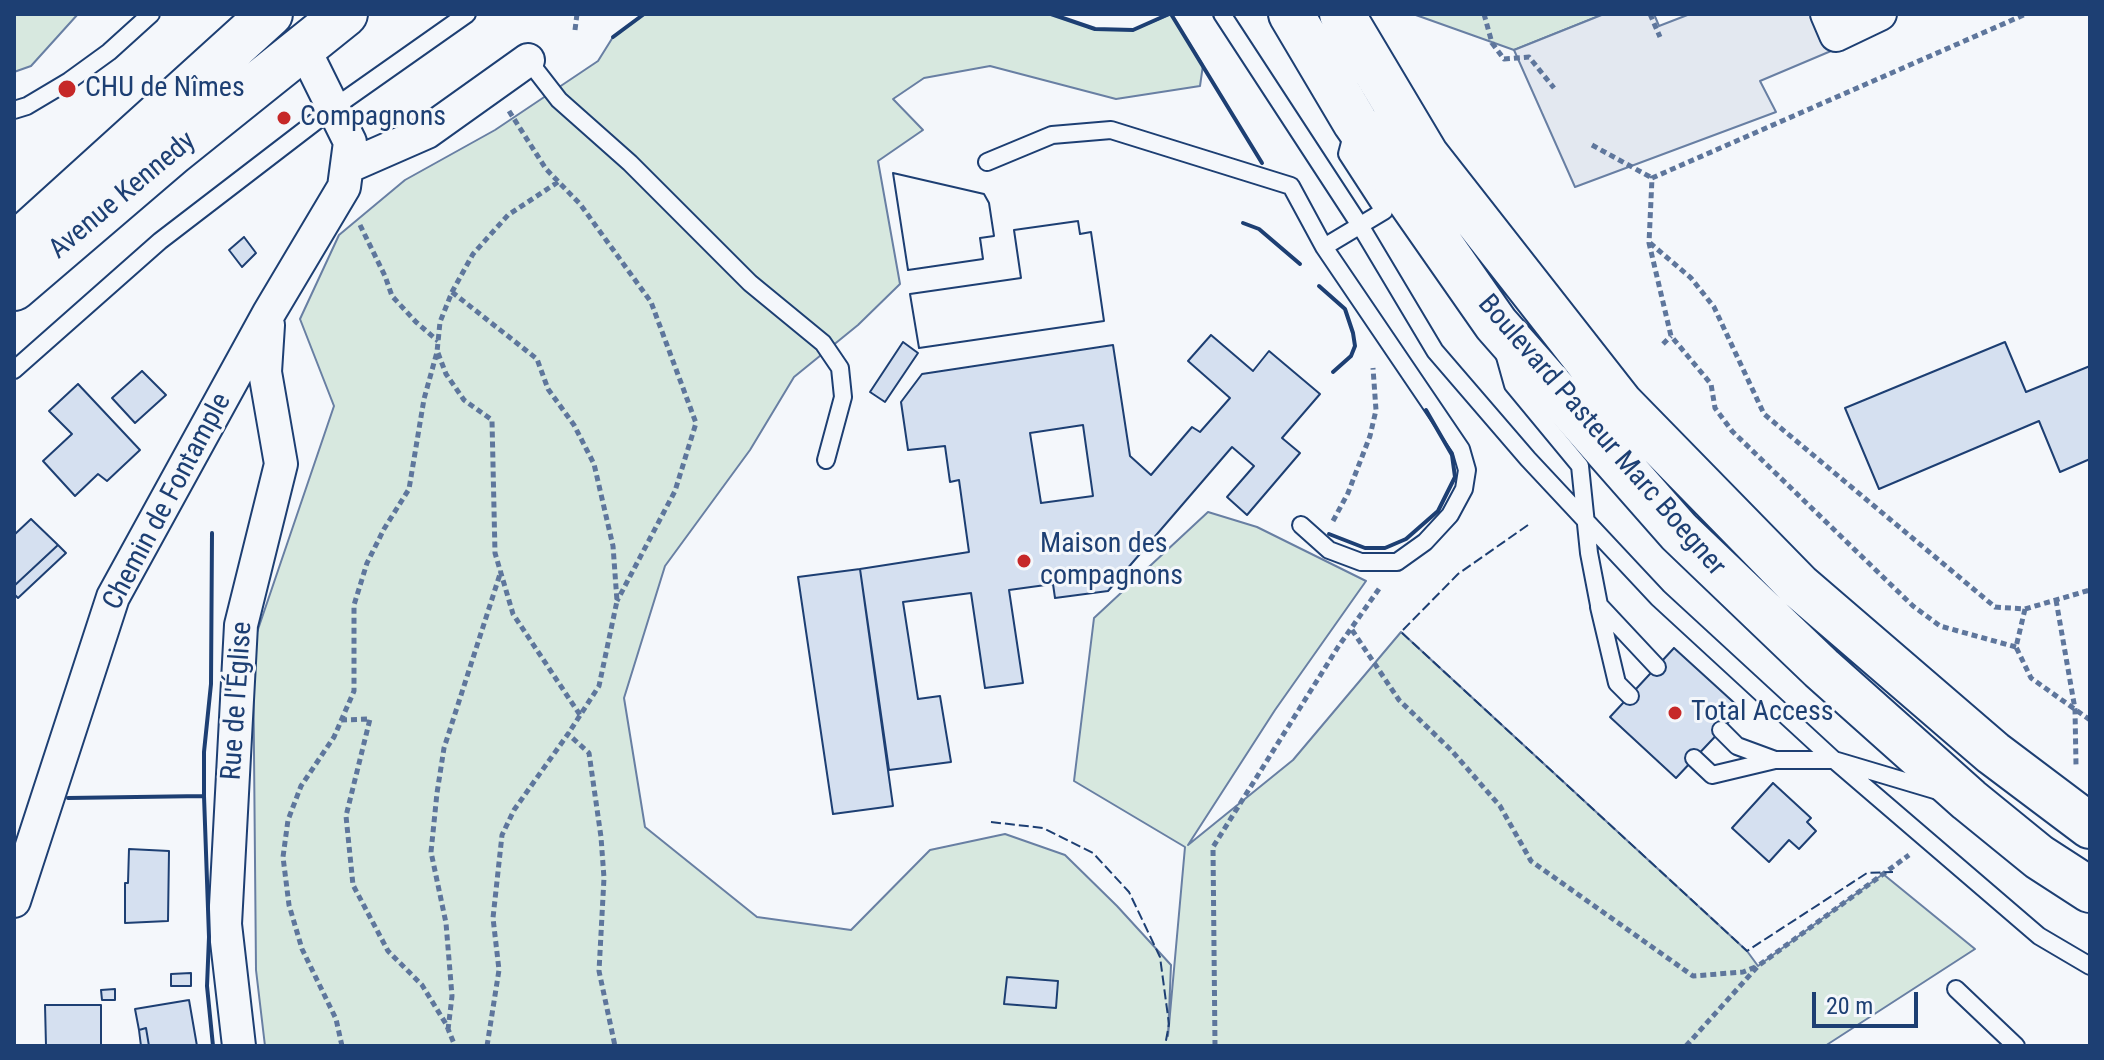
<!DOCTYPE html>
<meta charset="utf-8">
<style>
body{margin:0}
#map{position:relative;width:2104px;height:1060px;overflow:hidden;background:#f4f7fb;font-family:"Roboto Condensed",sans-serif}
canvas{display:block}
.frame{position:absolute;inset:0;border:16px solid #1d3f73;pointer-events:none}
.scale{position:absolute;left:1812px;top:992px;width:106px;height:36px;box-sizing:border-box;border:4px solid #1d3f73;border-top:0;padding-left:10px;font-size:24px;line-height:28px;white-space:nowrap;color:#1d3f73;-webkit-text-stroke:6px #f4f7fb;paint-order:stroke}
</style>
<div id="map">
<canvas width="2104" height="1060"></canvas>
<div class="frame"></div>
<div class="scale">20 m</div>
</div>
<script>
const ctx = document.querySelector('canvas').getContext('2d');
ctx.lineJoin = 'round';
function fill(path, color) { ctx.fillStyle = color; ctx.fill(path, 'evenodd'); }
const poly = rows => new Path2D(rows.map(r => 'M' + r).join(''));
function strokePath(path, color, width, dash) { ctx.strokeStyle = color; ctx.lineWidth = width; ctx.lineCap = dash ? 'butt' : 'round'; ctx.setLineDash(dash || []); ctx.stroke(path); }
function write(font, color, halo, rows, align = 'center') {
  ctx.font = font + ' "Roboto Condensed",sans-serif'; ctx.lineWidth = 6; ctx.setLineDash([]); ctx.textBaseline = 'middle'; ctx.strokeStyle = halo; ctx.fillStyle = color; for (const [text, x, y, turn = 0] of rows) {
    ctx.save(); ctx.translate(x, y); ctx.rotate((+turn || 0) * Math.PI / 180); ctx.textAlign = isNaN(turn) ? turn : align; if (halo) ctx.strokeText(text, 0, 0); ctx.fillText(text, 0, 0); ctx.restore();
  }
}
const green = poly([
 [14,14,78,14,31,66,14,72,14,14],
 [644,14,1051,14,1095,29,1133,30,1171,14,1203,65,1200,86,1116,99,990,66,924,78,893,99,923,130,878,161,900,284,858,325,794,377,750,450,665,566,624,698,645,827,757,917,851,930,930,850,1005,834,1065,855,1117,906,1171,965,1168,1036,1185,847,1074,781,1094,618,1208,512,1257,527,1366,581,1275,710,1188,845,1293,760,1401,632,1747,951,1758,966,1883,874,1975,949,1825,1046,265,1046,256,970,253,644,334,406,300,319,339,235,405,180,495,130,598,61,613,37,644,14],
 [1413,14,1604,14,1514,50,1413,14]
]);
fill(green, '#d7e8df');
strokePath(green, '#687fa3', 2);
const parking = poly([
 [1604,14,1654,14,1659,26,1690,14,1814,14,1831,51,1760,81,1776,112,1575,187,1514,50,1604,14]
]);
fill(parking, '#e3e8f0');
strokePath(parking, '#687fa3', 2);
const building = poly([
 [893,173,984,194,989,203,994,236,980,238,983,259,908,270,893,173],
 [893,173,984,194,989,203,994,236,980,238,983,259,908,270,893,173],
 [1078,221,1080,234,1091,232,1104,321,919,348,910,294,1021,278,1014,230,1078,221],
 [1078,221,1080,234,1091,232,1104,321,919,348,910,294,1021,278,1014,230,1078,221],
 [244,237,256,253,242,267,229,250,244,237],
 [1211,335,1253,371,1269,351,1320,394,1282,438,1300,453,1247,515,1227,497,1254,466,1232,447,1108,591,1055,598,1053,584,1009,590,1023,683,985,688,971,593,903,602,918,699,940,696,951,762,889,770,860,569,969,552,959,480,950,482,945,446,908,450,901,402,922,374,1113,345,1130,456,1151,475,1192,427,1200,432,1230,398,1188,361,1211,335],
 [1083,425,1093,496,1041,503,1030,433,1083,425],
 [903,342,918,353,885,402,870,392,903,342],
 [2005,342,2026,392,2090,366,2090,459,2060,472,2039,421,1879,489,1845,408,2005,342],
 [142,371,166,395,135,423,112,398,142,371],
 [78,384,140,450,107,481,98,474,75,496,43,461,72,434,49,411,78,384],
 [31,519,58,545,14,586,14,535,31,519],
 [58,545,66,553,18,598,14,594,14,586,58,545],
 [860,569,893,806,833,814,798,577,860,569],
 [1674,648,1741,709,1676,778,1610,717,1674,648],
 [1773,783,1811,818,1807,822,1816,831,1799,849,1789,840,1769,862,1732,828,1773,783],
 [129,849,169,851,168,921,125,923,125,883,128,883,129,849],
 [191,973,191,986,171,986,171,974,191,973],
 [1007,977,1058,981,1056,1008,1004,1004,1007,977],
 [115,989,115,1000,102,1000,101,990,115,989],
 [189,1000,197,1046,149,1046,146,1028,139,1030,135,1009,189,1000],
 [45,1005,101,1005,101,1046,46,1046,45,1005],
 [146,1028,149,1046,141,1046,139,1030,146,1028]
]);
fill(building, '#d5e0f0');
strokePath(building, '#1d3f73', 2);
const lane = poly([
 [1222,14,1361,227,1435,351,1528,459,1658,598,1834,760,2039,936,2090,966],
 [528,60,559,100,630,163,750,283,823,343,840,368,843,397,826,460],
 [14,110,27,106,69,81,109,52,151,14],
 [987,162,1052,135,1111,130,1291,186,1324,247,1461,449,1467,470,1464,489,1450,515,1425,542,1397,562,1361,562,1329,550,1301,525],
 [1324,247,1384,211,1347,154,1353,131],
 [1504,353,1513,385,1580,466,1589,553,1599,605,1657,667],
 [14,370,160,241,332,109,467,14],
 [1599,607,1617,683,1630,696],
 [1721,730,1737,746,1775,760,1834,760,1938,791],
 [1694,758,1712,775,1775,760],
 [1956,989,2016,1046]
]);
const street = poly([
 [1827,14,1836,35,1880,14],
 [347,167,427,132,528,60],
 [14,901,113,597,269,313,344,187,350,142,304,49],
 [239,1046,225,924,241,625,281,464,265,372,268,325]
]);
const secondary = poly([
 [14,246,270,14],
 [14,288,173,152,345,14]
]);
const primary = poly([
 [1291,14,1355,122,1496,324,1679,532,1821,668,1969,800,2039,857,2090,890],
 [1342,14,1426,155,1621,404,1799,586,1993,753,2090,826]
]);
strokePath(lane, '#1d3f73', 20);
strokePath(street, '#1d3f73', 36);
strokePath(secondary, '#1d3f73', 48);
strokePath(primary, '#1d3f73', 48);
strokePath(poly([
 [1484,14,1492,43,1504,59,1529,57,1554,88],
 [1650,14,1660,37],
 [575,30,577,14],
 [509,111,546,169,580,204,651,302,696,423,675,491,617,601],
 [1592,145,1652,178],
 [360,225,385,276,392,296,416,322,438,341],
 [1650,243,1691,278,1714,307,1764,414,1995,607,2025,609,2090,590],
 [452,292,537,359,548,389,574,425,594,464,613,546,617,601,599,686,568,734],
 [1663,344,1671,336],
 [438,353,446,374,464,400,492,420,495,553,513,614,580,715],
 [1333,521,1348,493,1370,436,1376,410,1373,368],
 [2056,600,2075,709,2076,765],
 [2025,609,2016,647,2031,678,2090,720],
 [1352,630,1399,700,1451,750,1500,806,1531,861,1693,976,1743,972,1758,966],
 [2016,647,1940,626,1913,606,1732,431,1715,408,1711,384,1671,336,1649,243,1652,178,2026,14],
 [341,720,370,719,346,816,353,885,388,951,422,985,446,1024,455,1046],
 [448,1030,452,996,446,923,431,852,437,793,444,748,501,571],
 [342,1046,336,1019,302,949,289,905,283,857,288,820,301,786,334,737,354,691,354,605,367,563,384,529,409,489,424,399,437,352,440,322,452,292,473,254,508,215,558,182],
 [487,1046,499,970,493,918,502,835,514,810,568,734,589,753,601,837,604,878,599,971,615,1046],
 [1215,1046,1213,847,1338,647,1381,586],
 [1686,1046,1758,966,1909,855]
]), '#5e769c', 5, [6, 4]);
strokePath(lane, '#f4f7fb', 16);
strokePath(street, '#f4f7fb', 32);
strokePath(secondary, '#f4f7fb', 44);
strokePath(primary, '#f4f7fb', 44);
strokePath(poly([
 [1528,525,1458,574,1401,632,1747,951,1867,873,1893,872],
 [991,822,1043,828,1093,853,1129,892,1160,957,1169,1024,1165,1046]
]), '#1d3f73', 2, [10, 4]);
strokePath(poly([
 [1051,14,1095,29,1133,30,1169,14],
 [1171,14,1262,163],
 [613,37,644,14],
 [1243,223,1259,229,1300,264],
 [1319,286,1345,309,1353,333,1355,346,1351,356,1333,372],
 [212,533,211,684,204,752,204,796,209,937,207,986,213,1046],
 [1329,534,1365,548,1385,548,1406,539,1438,511,1455,477,1452,455,1426,410],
 [68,798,204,796]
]), '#1d3f73', 4);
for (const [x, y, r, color] of [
 [67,89,10,"#c62828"],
 [284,118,8,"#c62828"],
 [1024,561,8,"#c62828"],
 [1675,713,8,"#c62828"]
]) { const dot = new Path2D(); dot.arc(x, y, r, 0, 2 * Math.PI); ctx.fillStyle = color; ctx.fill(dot); strokePath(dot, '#f4f7fb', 3); }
write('28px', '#1d3f73', '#f4f7fb', [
 ["CHU de Nîmes",85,89],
 ["Compagnons",300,118],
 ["Maison des",1040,545],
 ["compagnons",1040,577],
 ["Total Access",1691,713]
], 'left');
write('28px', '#1d3f73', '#f4f7fb', [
 ["Avenue Kennedy",123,196,-40],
 ["Boulevard Pasteur Marc Boegner",1601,436,49],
 ["Chemin de Fontample",168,502,-62],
 ["Rue de l'Église",238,701,-86]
]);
</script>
